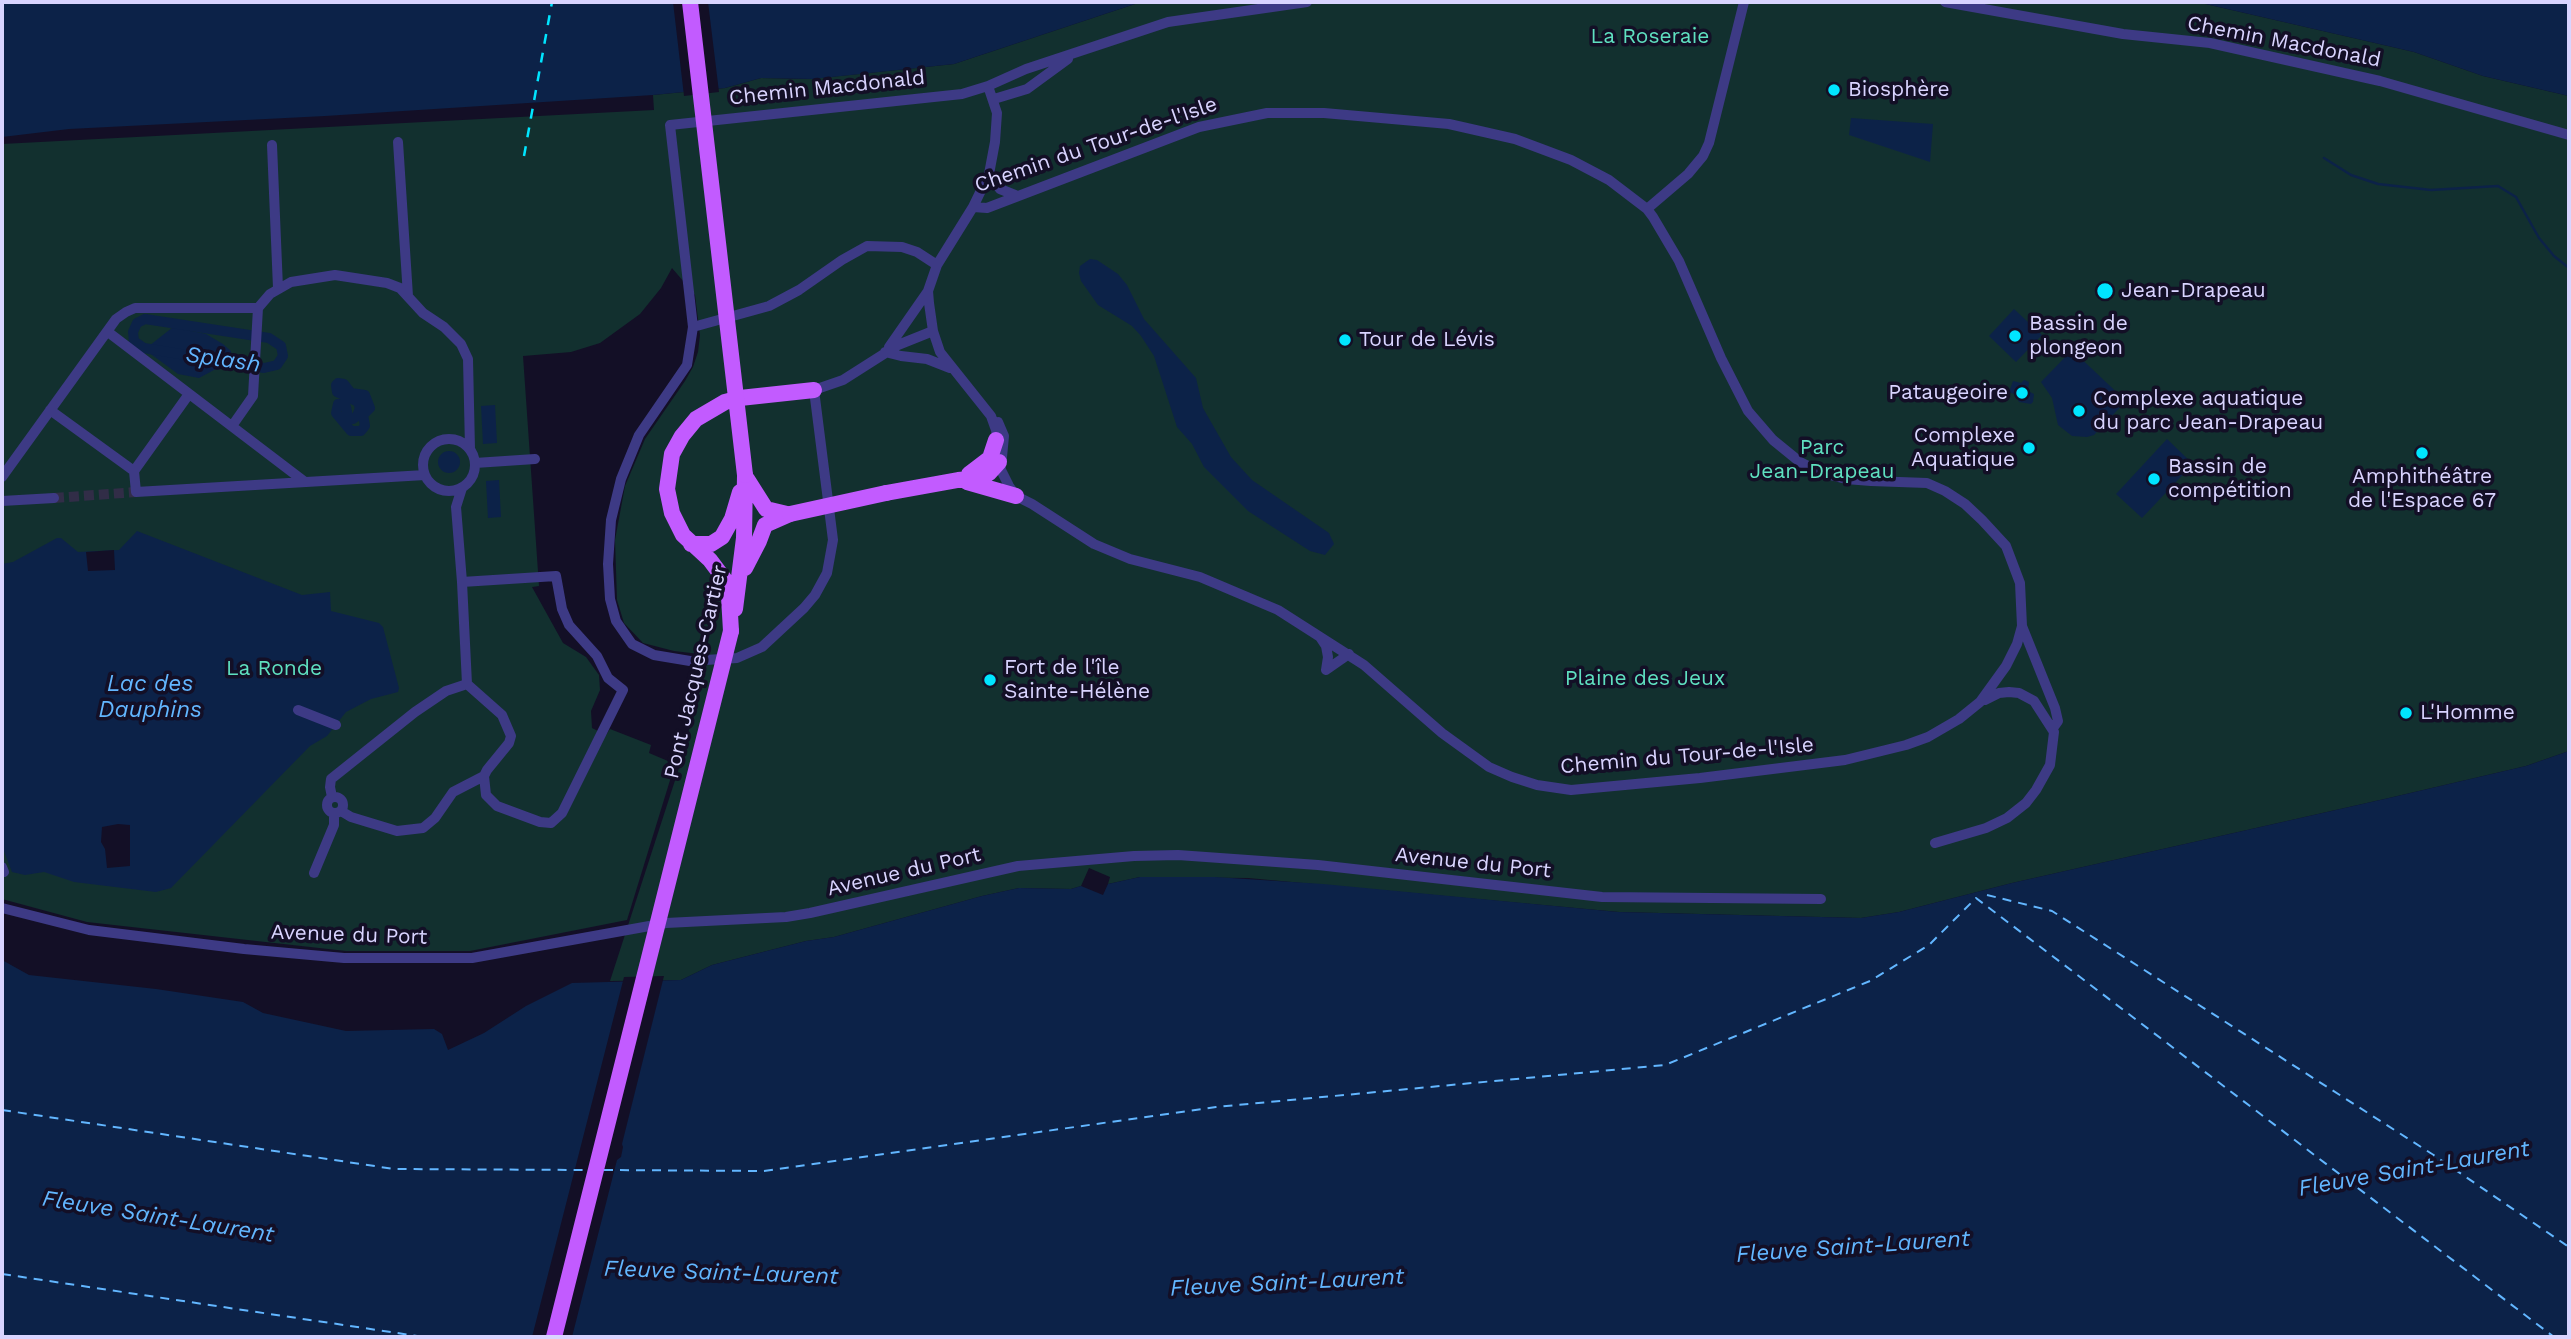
<!DOCTYPE html>
<meta charset="utf-8">
<style>
body{margin:0}
#map{position:relative;width:2571px;height:1339px;overflow:hidden;background:#130f26;font-family:"Work Sans",sans-serif}
canvas{display:block}
.frame{position:absolute;inset:0;border:4px solid #d9d4ff;pointer-events:none}
</style>
<div id="map">
<canvas width="2571" height="1339"></canvas>
<div class="frame"></div>
</div>
<script>
const ctx = document.querySelector('canvas').getContext('2d');
ctx.lineJoin = 'round';
function fill(path, color) { ctx.fillStyle = color; ctx.fill(path, 'evenodd'); }
const poly = rows => new Path2D(rows.map(r => 'M' + r).join(''));
function strokePath(path, color, width, dash) { ctx.strokeStyle = color; ctx.lineWidth = width; ctx.lineCap = dash ? 'butt' : 'round'; ctx.setLineDash(dash || []); ctx.stroke(path); }
function write(font, color, halo, rows, align = 'center') {
  ctx.font = font + ' "Work Sans",sans-serif'; ctx.lineWidth = 7; ctx.setLineDash([]); ctx.textBaseline = 'middle'; ctx.strokeStyle = halo; ctx.fillStyle = color; for (const [text, x, y, turn = 0] of rows) {
    ctx.save(); ctx.translate(x, y); ctx.rotate((+turn || 0) * Math.PI / 180); ctx.textAlign = isNaN(turn) ? turn : align; if (halo) ctx.strokeText(text, 0, 0); ctx.fillText(text, 0, 0); ctx.restore();
  }
}
fill(poly([
 [1141,2,2197,2,2414,52,2483,76,2569,96,2569,751,2526,766,2389,798,2012,883,1899,912,1861,918,1619,912,1248,878,1140,877,1108,884,1110,877,1089,868,1081,886,1071,889,1019,888,982,896,834,937,806,941,712,965,681,980,610,981,680,765,708,655,674,651,643,643,624,623,617,600,615,540,625,486,645,439,685,381,693,367,698,352,700,335,695,295,672,268,661,288,640,314,600,343,571,352,523,356,539,586,532,587,563,643,586,657,599,675,600,690,591,711,592,728,606,735,610,729,651,745,649,753,675,764,627,920,470,951,346,951,87,922,2,899,2,144,654,110,653,95,725,88,761,78,811,79,954,64]
]), '#12302f');
fill(poly([
 [2,2,1141,2,954,64,813,79,761,78,725,88,653,95,325,116,69,129,2,137],
 [2197,2,2569,2,2569,96,2483,76,2414,52],
 [1851,118,1933,124,1930,162,1849,135],
 [1090,259,1097,260,1118,274,1127,285,1144,319,1196,378,1203,408,1231,457,1252,480,1329,533,1334,544,1325,555,1310,551,1248,511,1204,467,1192,444,1177,427,1154,356,1141,336,1132,326,1098,305,1081,281,1079,273,1080,266],
 [2014,309,2042,335,2016,362,1989,336],
 [173,327,206,334,223,344,231,351,230,366,214,370,199,378,178,374,148,352,149,346],
 [2072,350,2126,401,2094,435,2087,437,2072,436,2058,425,2052,398,2041,382],
 [2024,380,2029,382,2028,391,2034,394,2033,402,2031,404,2019,402,2016,395,2009,392,2013,381,2021,383],
 [495,405,497,443,483,444,481,406],
 [2167,439,2193,464,2142,518,2116,494],
 '438 462a11 11 0 1 1 22 0a11 11 0 1 1-22 0Z',
 [499,480,501,517,488,518,486,481],
 [137,531,302,595,330,592,331,611,379,623,383,627,399,688,398,692,371,699,346,712,327,736,310,746,171,888,156,892,74,882,44,872,25,875,12,872,2,846,2,564,13,562,57,538,61,538,78,552,119,550],
 [2569,751,2569,1337,2,1337,2,960,29,975,156,989,243,1002,263,1013,346,1031,434,1029,442,1034,448,1050,484,1033,526,1006,572,983,681,980,712,965,806,941,834,937,982,896,1019,888,1071,889,1081,886,1103,895,1108,884,1140,877,1215,877,1323,884,1618,912,1861,918,1899,912,2012,883,2389,798,2526,766]
]), '#0c2248');
fill(poly([
 [673,2,708,2,719,92,684,96],
 [114,550,115,570,88,571,86,552],
 [118,824,130,825,130,866,107,868,105,849,101,842,102,827],
 [664,976,622,1144,623,1147,621,1157,617,1160,572,1337,532,1337,624,977]
]), '#130f26');
strokePath(poly([
 [2324,158,2351,175,2378,184,2431,190,2498,186,2516,197,2539,238,2554,256,2569,268]
]), '#0c2248', 2.5);
strokePath(poly([
 [145,319,269,338,281,346,283,356,277,365,264,368,144,348,134,341,133,332,137,323,145,319],
 [338,383,344,384,351,393,365,395,370,408,363,415,365,426,361,431,351,431,336,413,338,404,343,405,346,407,348,417,353,419,357,416,360,408,358,402,337,392,336,385,338,383]
]), '#0c2248', 10);
strokePath(poly([
 [1987,895,2052,911,2432,1154,2569,1247],
 [2,1110,394,1169,588,1170],
 [604,1170,764,1171,1216,1107,1665,1065,1870,981,1929,945,1976,898,2554,1337],
 [2,1274,424,1337]
]), '#62b6ff', 2, [9, 7]);
strokePath(poly([
 [54,498,136,492]
]), '#312d47', 10, [10, 5]);
strokePath(poly([
 [1945,2,2123,34,2210,43,2380,81,2569,135],
 [994,99,1027,89,1068,59],
 [398,142,408,296],
 [272,145,278,288],
 [989,174,1000,189,1015,195],
 [973,207,987,208,1199,127,1267,113,1324,113,1449,124,1515,139,1571,160,1609,180,1647,209,1653,217,1679,261,1721,358,1748,411,1773,440,1800,462,1822,473,1846,479,1871,481,1927,483,1945,491,1965,504,1982,520,2006,546,2020,583,2022,626,2017,644,2006,666,1980,702,1959,719,1928,737,1906,745,1845,760,1700,778,1571,790,1537,785,1512,777,1489,767,1442,733,1364,665,1278,610,1200,577,1130,559,1094,544,1032,504,1016,496,1009,486,1001,470,996,430,991,416,940,352,933,331,929,303,928,291,937,265,973,207,989,174,995,142,997,113,988,86],
 [1647,209,1688,174,1703,156,1709,143,1744,2],
 [693,327,769,306,799,290,842,260,867,246,902,247,917,252,937,265],
 [933,331,898,345,843,380,814,390,833,540,827,573,815,595,804,608,762,647,737,658,690,661,654,655,632,644,616,621,610,599,608,564,611,520,621,479,639,435,687,365,693,327,670,125,962,94,988,86,1026,69,1168,22,1307,2],
 [108,332,305,482],
 [889,347,928,291],
 [885,352,901,356,927,359,950,368],
 [50,410,134,471,136,492,425,475],
 [998,422,1004,436,1002,457],
 [232,426,253,396,258,308],
 '423 465a26 26 0 1 1 52 0a26 26 0 1 1-52 0Z',
 [475,463,535,459],
 [134,471,189,394],
 [2,477,116,319,126,312,135,308,258,308,270,294,291,282,335,275,387,283,400,288,423,313,444,327,461,344,468,359,470,449],
 [462,488,456,507,462,582,556,576,562,609,569,625,597,656,608,678,623,690,562,813,551,823,540,822,497,806,486,795,484,776],
 [2,501,54,498],
 [462,582,467,684],
 [2022,626,2055,708,2058,721,2053,728],
 [1320,637,1326,646,1328,657,1326,670],
 [1326,670,1349,654],
 [298,710,336,725],
 '327 805a8 8 0 1 1 16 0a8 8 0 1 1-16 0Z',
 [332,797,330,787,331,779,415,712,446,691,467,684,502,715,511,736,509,743,487,770,484,776,453,792,435,818,423,828,397,831,351,817,341,811],
 [1935,843,1986,828,2007,818,2026,803,2036,790,2050,765,2054,732,2034,701,2019,693,2009,692,1999,693,1985,700],
 [2,867,4,872],
 [314,873,334,825,334,814],
 [2,908,89,930,244,949,344,958,472,958,666,923,786,917,810,913,1018,866,1134,856,1178,855,1318,865,1602,897,1821,899]
]), '#3d3a85', 10);
strokePath(poly([
 [969,474,990,458,996,440],
 [747,479,766,509,787,514],
 [967,482,1016,496],
 [886,493,958,480,981,478,989,473,999,462],
 [691,544,711,544,722,537,732,519,740,492],
 [745,568,759,541,765,525,790,514],
 [735,609,744,538,745,475],
 [731,631,729,597,725,580,710,560,683,535,672,513,667,489,672,454,682,436,696,419,725,402,740,398,814,390]
]), '#c25bff', 16);
strokePath(poly([
 [524,156,552,2]
]), '#00e5ff', 2.5, [10, 9]);
strokePath(poly([
 [690,2,745,475],
 [790,514,886,493],
 [554,1337,731,631]
]), '#c25bff', 16);
for (const [x, y, r, color] of [
 [1834,90,7,"#00e5ff"],
 [2105,291,9,"#00e5ff"],
 [2015,336,7,"#00e5ff"],
 [1345,340,7,"#00e5ff"],
 [2022,393,7,"#00e5ff"],
 [2079,411,7,"#00e5ff"],
 [2029,448,7,"#00e5ff"],
 [2422,453,7,"#00e5ff"],
 [2154,479,7,"#00e5ff"],
 [990,680,7,"#00e5ff"],
 [2406,713,7,"#00e5ff"]
]) { const dot = new Path2D(); dot.arc(x, y, r, 0, 2 * Math.PI); ctx.fillStyle = color; ctx.fill(dot); strokePath(dot, '#130f26', 2.5); }
write('21px', '#5fe0c0', '#130f26', [
 ["La Roseraie",1650,37],
 ["Parc",1822,448],
 ["Jean-Drapeau",1822,472],
 ["La Ronde",274,669],
 ["Plaine des Jeux",1645,679]
]);
write('21px', '#d9d4ff', '#130f26', [
 ["Chemin Macdonald",2284,42,11],
 ["Chemin Macdonald",827,88,-6],
 ["Chemin du Tour-de-l'Isle",1096,145,-19],
 ["Pont Jacques-Cartier",696,672,-77],
 ["Chemin du Tour-de-l'Isle",1687,756,-5],
 ["Avenue du Port",1473,863,6],
 ["Avenue du Port",904,872,-13],
 ["Avenue du Port",349,935,2]
]);
write('21px', '#d9d4ff', '#130f26', [
 ["Biosphère",1848,90],
 ["Jean-Drapeau",2121,291],
 ["Bassin de",2029,324],
 ["plongeon",2029,348],
 ["Tour de Lévis",1359,340],
 ["Pataugeoire",2008,393,"right"],
 ["Complexe aquatique",2093,399],
 ["du parc Jean-Drapeau",2093,423],
 ["Complexe",2015,436,"right"],
 ["Aquatique",2015,460,"right"],
 ["Bassin de",2168,467],
 ["compétition",2168,491],
 ["Amphithéâtre",2422,477,"center"],
 ["de l'Espace 67",2422,501,"center"],
 ["Fort de l'île",1004,668],
 ["Sainte-Hélène",1004,692],
 ["L'Homme",2420,713]
], 'left');
write('italic 23px', '#62b6ff', '#130f26', [
 ["Splash",223,360,8],
 ["Lac des",150,684],
 ["Dauphins",150,710],
 ["Fleuve Saint-Laurent",2414,1169,-10],
 ["Fleuve Saint-Laurent",158,1217,9],
 ["Fleuve Saint-Laurent",1853,1247,-4],
 ["Fleuve Saint-Laurent",721,1273,2],
 ["Fleuve Saint-Laurent",1287,1283,-3]
]);
</script>
